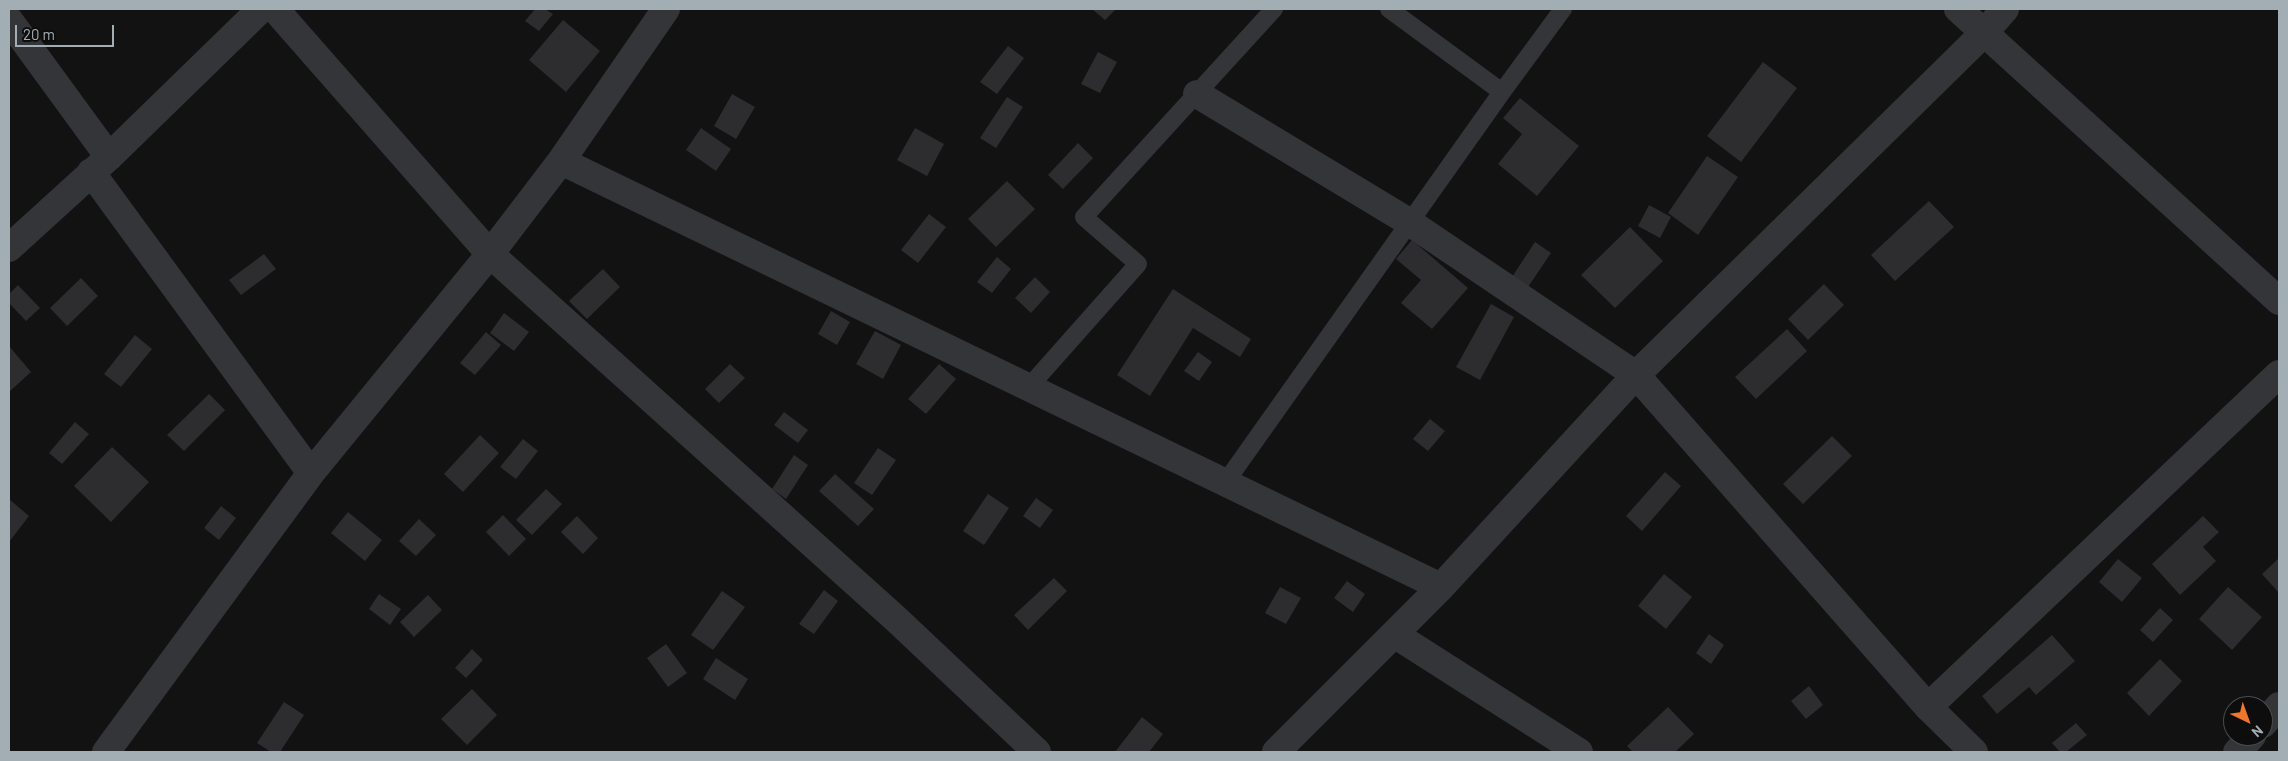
<!DOCTYPE html>
<style>
body{margin:0}
#map{position:relative;width:2288px;height:761px;overflow:hidden;background:#121213;font-family:Barlow,sans-serif}
canvas{display:block}
.frame{position:absolute;inset:0;border:10px solid #a3adb4;pointer-events:none}
.north{position:absolute;left:2223px;top:696px;width:50px;height:50px;box-sizing:border-box;background:#0d0d0e;border:1px solid #494d50;border-radius:50%;rotate:138deg;font-size:14px;font-weight:700;line-height:20px;text-align:center;color:#a3adb4}
.north::after{content:'';display:block;margin:auto;width:18px;height:22px;background:#f0762d;clip-path:polygon(50% 0,100% 100%,50% 72%,0 100%)}
.scale{position:absolute;left:15px;top:25px;width:99px;height:22px;box-sizing:border-box;border:2px solid #a3adb4;border-top:0;padding-left:6px;font-size:15px;line-height:18px;white-space:nowrap;color:#a3adb4;-webkit-text-stroke:4px #0d0d0e;paint-order:stroke}
</style>
<div id="map">
<canvas width="2288" height="761"></canvas>
<div class="frame"></div>
<div class="north">N</div>
<div class="scale">20 m</div>
</div>
<script>
const ctx = document.querySelector('canvas').getContext('2d');
ctx.lineJoin = 'round';
function fill(path, color) { ctx.fillStyle = color; ctx.fill(path, 'evenodd'); }
const poly = rows => new Path2D(rows.map(r => 'M' + r).join(''));
function strokePath(path, color, width, dash) { ctx.strokeStyle = color; ctx.lineWidth = width; ctx.lineCap = dash ? 'butt' : 'round'; ctx.setLineDash(dash || []); ctx.stroke(path); }
fill(poly([
 [535,9,545,9,553,14,539,31,525,21],
 [1092,9,1116,9,1105,20],
 [563,20,600,51,566,92,529,60],
 [1008,46,1024,58,997,94,980,82],
 [1098,52,1117,62,1100,93,1081,84],
 [1763,62,1797,88,1741,162,1707,136],
 [732,94,755,107,736,139,714,126],
 [1007,97,1023,107,996,148,980,138],
 [1520,98,1579,146,1537,196,1498,164,1522,134,1503,118],
 [701,128,731,149,716,171,686,150],
 [915,128,944,144,927,176,897,160],
 [1078,143,1093,158,1063,189,1048,175],
 [1707,156,1738,177,1698,235,1668,213],
 [1007,181,1035,209,996,247,968,219],
 [1929,201,1954,227,1895,281,1871,255],
 [1649,205,1671,217,1660,238,1638,226],
 [929,214,946,227,918,263,901,250],
 [1630,227,1663,261,1615,308,1581,275],
 [1412,240,1468,288,1432,329,1401,303,1421,280,1396,259],
 [1535,242,1551,253,1528,287,1512,277],
 [264,254,276,269,241,295,229,280],
 [997,257,1011,269,992,293,977,282],
 [603,269,620,287,587,319,569,301],
 [1035,277,1050,292,1031,313,1015,298],
 [81,278,98,296,67,326,50,308],
 [1824,284,1844,305,1808,340,1788,319],
 [18,285,40,308,26,321,9,303,9,294],
 [1173,289,1251,339,1240,357,1193,328,1150,396,1117,375],
 [1491,304,1514,317,1480,380,1456,367],
 [831,311,850,322,837,345,818,334],
 [504,313,529,332,514,351,490,333],
 [1787,329,1807,351,1756,399,1735,377],
 [875,331,901,345,883,379,856,364],
 [486,332,501,345,475,375,460,363],
 [135,335,152,349,121,387,104,374],
 [9,346,31,372,9,392],
 [1198,352,1212,362,1199,381,1184,371],
 [730,364,745,378,719,403,705,389],
 [939,364,956,379,926,414,908,399],
 [209,394,225,410,184,451,167,435],
 [784,412,808,430,798,443,774,425],
 [1430,419,1445,431,1428,451,1413,439],
 [75,422,89,434,62,464,49,453],
 [480,435,499,453,463,492,444,474],
 [1832,436,1852,456,1803,504,1783,484],
 [523,439,538,451,516,479,500,467],
 [112,447,149,482,111,522,74,486],
 [878,448,896,460,872,495,854,483],
 [794,455,808,465,786,499,772,489],
 [1665,472,1681,486,1642,531,1626,516],
 [835,474,874,509,858,526,819,491],
 [546,489,562,504,532,535,516,520],
 [988,494,1009,508,984,545,963,531],
 [1036,498,1053,510,1040,528,1023,516],
 [9,499,29,516,9,542],
 [221,506,236,518,219,540,204,528],
 [348,512,382,540,365,561,331,533],
 [503,515,526,539,509,556,486,532],
 [577,516,598,538,583,554,561,532],
 [2203,516,2219,532,2203,547,2216,561,2180,595,2152,564],
 [419,519,436,535,416,556,399,541],
 [2279,558,2279,593,2262,574],
 [2118,559,2142,578,2122,602,2099,582],
 [1664,574,1692,597,1666,629,1638,606],
 [1054,578,1067,591,1028,630,1014,615],
 [1347,581,1365,594,1353,612,1334,598],
 [1280,587,1301,598,1286,624,1265,613],
 [2228,587,2262,617,2232,650,2199,619],
 [824,590,838,601,814,634,799,624],
 [722,591,745,607,713,650,691,635],
 [379,594,401,609,390,625,369,609],
 [428,595,442,610,414,637,400,622],
 [2160,608,2173,620,2153,642,2140,630],
 [1709,634,1724,645,1711,664,1696,653],
 [2052,635,2075,661,2036,695,2029,687,1997,714,1982,696],
 [666,644,687,673,668,687,647,658],
 [472,649,483,660,466,678,455,668],
 [716,658,748,679,735,700,703,679],
 [2160,659,2182,681,2149,716,2127,693],
 [1809,686,1823,705,1806,719,1791,701],
 [472,689,497,715,467,745,441,719],
 [284,702,304,715,280,752,271,752,257,743],
 [1668,707,1694,734,1675,752,1633,752,1627,746],
 [1142,717,1163,734,1149,752,1115,752],
 [2076,723,2087,735,2066,752,2060,752,2052,743]
]), '#2d2d2f');
strokePath(poly([
 [1389,9,1502,92,1563,9],
 [1028,388,1138,264,1084,217,1274,9],
 [1225,483,1502,92]
]), '#333538', 18);
strokePath(poly([
 [275,9,490,254,896,619,1037,752],
 [9,20,109,157],
 [1197,94,1409,222,1636,375,1928,707,1974,752],
 [561,161,1441,587],
 [91,172,311,473],
 [9,248,109,157,261,9],
 [1394,634,1579,752],
 [1928,707,2279,374],
 [2263,724,2279,706],
 [106,752,311,473,490,254,561,161,666,9],
 [1276,752,1441,587,1636,375,1984,33,2005,9],
 [2237,752,2252,736]
]), '#333538', 28);
strokePath(poly([
 [1958,9,2279,301]
]), '#333538', 28);
</script>
